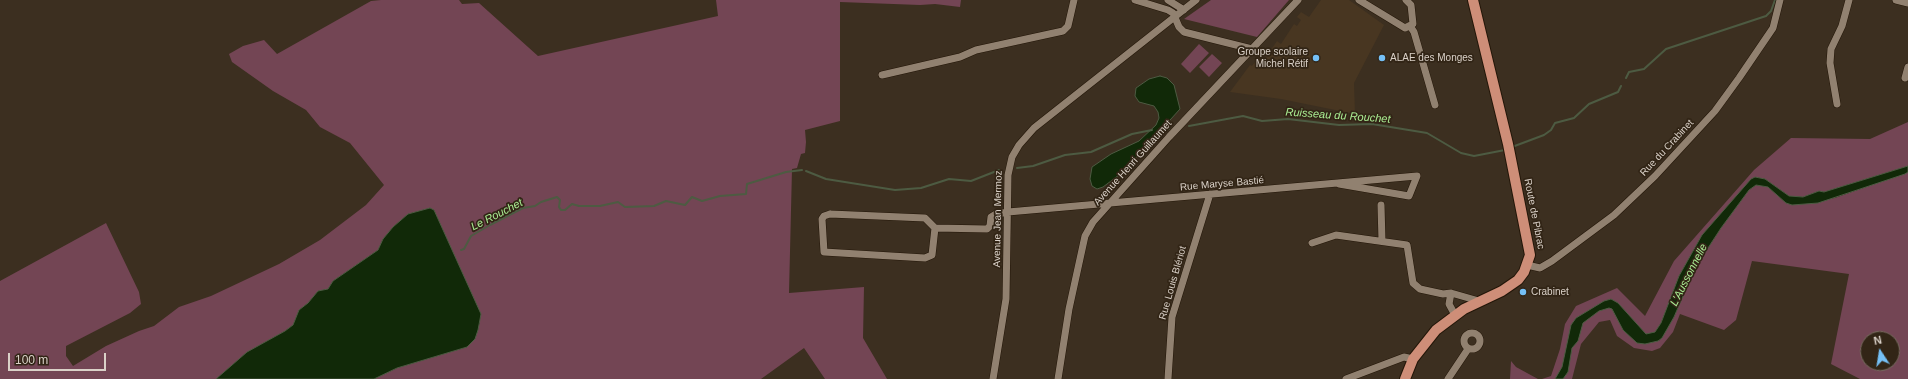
<!DOCTYPE html>
<meta charset="utf-8">
<style>
body{margin:0}
#map{position:relative;width:1908px;height:379px;overflow:hidden;background:#3c2f20;font-family:Arial,sans-serif}
canvas{display:block}
.north{position:absolute;left:1860px;top:331px;width:40px;height:40px;box-sizing:border-box;background:#322516;border:1px solid #756a5d;border-radius:50%;rotate:348deg;font-size:11px;font-weight:700;line-height:16px;text-align:center;color:#dad1c8}
.north::after{content:'';display:block;margin:auto;width:14px;height:18px;background:#75c0f6;clip-path:polygon(50% 0,100% 100%,50% 72%,0 100%)}
.scale{position:absolute;left:8px;top:353px;width:98px;height:18px;box-sizing:border-box;border:2px solid #dad1c8;border-top:0;padding-left:5px;font-size:12px;line-height:14px;white-space:nowrap;color:#dad1c8;-webkit-text-stroke:3px #322516;paint-order:stroke}
</style>
<div id="map">
<canvas width="1908" height="379"></canvas>
<div class="north">N</div>
<div class="scale">100 m</div>
</div>
<script>
const ctx = document.querySelector('canvas').getContext('2d');
ctx.lineJoin = 'round';
function fill(path, color) { ctx.fillStyle = color; ctx.fill(path, 'evenodd'); }
const poly = rows => new Path2D(rows.map(r => 'M' + r).join(''));
function strokePath(path, color, width, dash) { ctx.strokeStyle = color; ctx.lineWidth = width; ctx.lineCap = dash ? 'butt' : 'round'; ctx.setLineDash(dash || []); ctx.stroke(path); }
function write(font, color, halo, rows, align = 'center') {
  ctx.font = font + ' Arial,sans-serif'; ctx.lineWidth = 3.5; ctx.setLineDash([]); ctx.textBaseline = 'middle'; ctx.strokeStyle = halo; ctx.fillStyle = color; for (const [text, x, y, turn = 0] of rows) {
    ctx.save(); ctx.translate(x, y); ctx.rotate((+turn || 0) * Math.PI / 180); ctx.textAlign = isNaN(turn) ? turn : align; if (halo) ctx.strokeText(text, 0, 0); ctx.fillText(text, 0, 0); ctx.restore();
  }
}
fill(poly([
 [1321,0,1349,0,1384,25,1354,83,1355,114,1281,99,1230,92,1250,65,1252,66,1259,57,1264,60,1277,41,1281,44,1294,24,1297,26,1301,20,1297,17,1301,12,1309,17]
]), '#483621');
fill(poly([
 [381,0,459,0,462,4,479,3,538,56,718,16,716,0,961,0,960,7,935,4,920,5,840,2,840,121,805,130,806,142,805,153,801,154,797,168,792,169,789,293,864,287,863,338,887,379,825,379,804,348,761,379,374,379,397,368,467,347,480,323,480,314,434,210,430,208,408,214,393,227,383,239,378,250,333,281,328,289,318,291,308,303,299,310,293,325,285,331,262,344,216,379,0,379,0,281,106,223,139,292,141,304,130,313,66,346,66,356,73,366,106,346,139,331,154,326,179,307,211,296,279,264,320,240,366,205,384,185,350,143,320,127,306,110,273,91,232,62,229,54,243,46,264,40,277,54,371,1],
 [1211,0,1289,0,1257,37,1184,19],
 [1199,44,1209,53,1190,73,1181,64],
 [1212,54,1222,63,1209,77,1199,67],
 [1908,122,1908,166,1824,192,1819,191,1803,197,1789,196,1765,179,1755,177,1702,235,1679,276,1661,323,1655,332,1659,341,1674,317,1695,268,1721,228,1749,190,1756,185,1768,187,1786,203,1835,198,1908,172,1908,379,1860,379,1831,364,1849,274,1752,261,1736,320,1724,330,1680,314,1673,332,1660,348,1652,351,1634,348,1617,336,1610,320,1599,322,1581,344,1572,379,1542,379,1551,376,1560,349,1565,324,1576,306,1617,288,1645,316,1674,261,1754,170,1791,138,1870,139],
 [1868,339,1892,339,1892,363,1868,363],
 [1511,361,1516,367,1538,379,1510,379]
]), '#734554');
const water = poly([
 [1160,76,1167,78,1174,85,1180,109,1123,172,1103,187,1097,189,1092,186,1090,179,1092,167,1111,154,1139,141,1156,125,1159,118,1158,112,1154,106,1139,102,1135,96,1136,88,1149,79,1160,76],
 [1908,166,1908,172,1905,174,1818,203,1792,205,1786,203,1768,187,1756,185,1749,190,1721,228,1695,268,1674,317,1662,338,1658,341,1645,344,1637,343,1623,330,1612,309,1609,308,1599,311,1583,323,1578,341,1572,348,1568,372,1563,379,1555,379,1562,367,1571,325,1576,318,1604,301,1611,299,1618,303,1646,334,1655,332,1661,323,1679,276,1702,235,1751,179,1755,177,1765,179,1789,196,1803,197,1819,191,1824,192,1908,166],
 [430,208,434,210,481,314,478,330,475,339,467,347,397,368,374,379,216,379,247,352,285,331,293,325,299,310,308,303,318,291,328,289,333,281,378,250,383,239,393,227,408,214,430,208]
]);
fill(water, '#112908');
strokePath(water, '#4d5b42', 1);
strokePath(poly([
 [1626,78,1629,72,1644,69,1666,49,1766,16,1771,11,1775,0],
 [1189,126,1243,116,1262,121,1288,119,1339,125,1372,124,1427,133,1461,153,1474,156,1505,150],
 [1160,129,1169,129],
 [1512,147,1544,135,1551,130,1555,123,1574,118,1589,104,1618,92,1621,86],
 [1017,168,1033,166,1065,155,1091,152,1132,134,1152,130],
 [806,171,826,179,895,190,921,188,949,179,971,181,999,170],
 [461,250,464,249,471,236,490,225,523,208,535,206,541,202,557,197,560,200,559,207,561,210,565,210,572,204,579,206,600,206,618,202,625,207,654,206,666,201,685,205,692,197,702,201,720,196,746,194,747,184,786,172,802,170]
]), '#4d5b42', 2);
const minor = poly([
 [1135,0,1168,10,1173,13,1179,27,1184,32,1252,49],
 [1168,0,1184,10],
 [1359,0,1405,28,1413,24,1411,5,1406,0],
 [1896,0,1908,3],
 [1410,26,1414,32,1435,105],
 [882,75,960,57,976,50,1063,31,1068,26,1074,0],
 [1905,78,1908,67],
 [1837,104,1830,63,1831,49,1842,26,1849,0],
 [1381,205,1382,241],
 [830,214,925,218,935,228,932,255,925,258,824,252,822,219,824,216,830,214],
 [935,228,987,229,990,226,991,217,996,214,1008,212,1417,176,1409,196,1339,184],
 [1312,243,1336,235,1407,245,1413,283,1420,289,1443,294,1451,293,1479,301],
 [1527,265,1540,268,1552,261,1614,215,1655,176,1715,111,1739,78,1773,28,1780,0],
 [1451,293,1449,304,1455,315],
 '1464 341a8 8 0 1 1 16 0a8 8 0 1 1-16 0Z',
 [993,379,1006,299,1008,175,1012,157,1019,145,1034,128,1196,0],
 [1058,379,1069,309,1085,236,1093,222,1169,137,1298,0],
 [1168,379,1172,317,1210,194],
 [1346,379,1404,357,1413,359],
 [1448,379,1468,349]
]);
const major = poly([
 [1405,379,1413,359,1436,330,1464,309,1502,291,1518,280,1524,272,1530,255,1508,144,1473,0]
]);
strokePath(minor, '#231608', 8);
strokePath(major, '#231608', 12);
strokePath(minor, '#918170', 7);
strokePath(major, '#ce8e78', 10);
for (const [x, y, r, color] of [
 [1316,58,4,"#75c0f6"],
 [1382,58,4,"#75c0f6"],
 [1523,292,4,"#75c0f6"]
]) { const dot = new Path2D(); dot.arc(x, y, r, 0, 2 * Math.PI); ctx.fillStyle = color; ctx.fill(dot); strokePath(dot, '#322516', 1.5); }
write('10px', '#dad1c8', '#322516', [
 ["Groupe scolaire",1308,52,"right"],
 ["Michel Rétif",1308,64,"right"],
 ["ALAE des Monges",1390,58],
 ["Crabinet",1531,292]
], 'left');
write('10px', '#dad1c8', '#322516', [
 ["Rue du Crabinet",1667,148,-47],
 ["Avenue Henri Guillaumet",1133,163,-48],
 ["Rue Maryse Bastié",1222,184,-5],
 ["Route de Pibrac",1534,214,79],
 ["Avenue Jean Mermoz",998,219,-89],
 ["Rue Louis Blériot",1173,283,-74]
]);
write('italic 11px', '#aaed93', '#322516', [
 ["Ruisseau du Rouchet",1338,116,4],
 ["Le Rouchet",497,215,-27],
 ["L'Aussonnelle",1689,275,-63]
]);
</script>
